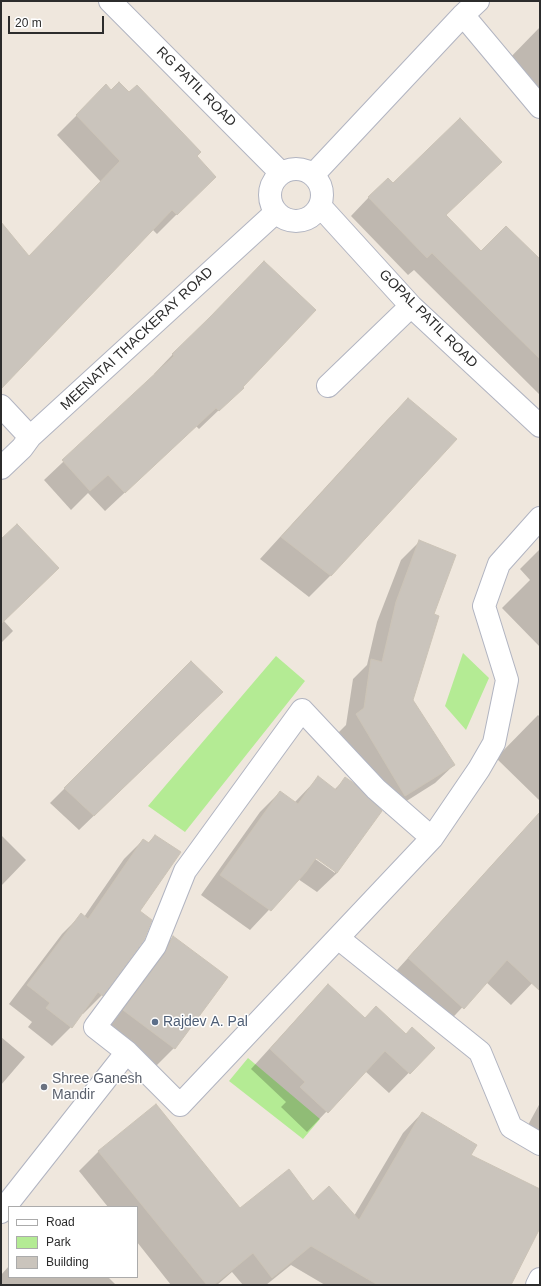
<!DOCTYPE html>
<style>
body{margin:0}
#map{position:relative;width:541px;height:1286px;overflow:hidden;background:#efe7dd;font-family:Helvetica,sans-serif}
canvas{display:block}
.frame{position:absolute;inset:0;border:2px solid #2c2c2c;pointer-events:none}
.legend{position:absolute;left:8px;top:1206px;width:130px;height:72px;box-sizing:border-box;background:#fff;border:1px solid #ababab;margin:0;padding:5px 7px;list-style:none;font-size:12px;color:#2c2c2c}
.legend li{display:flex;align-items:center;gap:8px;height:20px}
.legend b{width:20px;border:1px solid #ababab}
.scale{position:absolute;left:8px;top:16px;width:96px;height:18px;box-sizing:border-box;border:2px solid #2c2c2c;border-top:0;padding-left:5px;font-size:12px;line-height:14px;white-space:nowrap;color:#2c2c2c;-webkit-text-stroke:3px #fff;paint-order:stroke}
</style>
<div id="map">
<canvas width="541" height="1286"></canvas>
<div class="frame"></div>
<ul class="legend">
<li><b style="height:5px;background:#fff"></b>Road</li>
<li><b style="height:11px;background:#b4eb94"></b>Park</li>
<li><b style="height:11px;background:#cac4bc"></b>Building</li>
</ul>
<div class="scale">20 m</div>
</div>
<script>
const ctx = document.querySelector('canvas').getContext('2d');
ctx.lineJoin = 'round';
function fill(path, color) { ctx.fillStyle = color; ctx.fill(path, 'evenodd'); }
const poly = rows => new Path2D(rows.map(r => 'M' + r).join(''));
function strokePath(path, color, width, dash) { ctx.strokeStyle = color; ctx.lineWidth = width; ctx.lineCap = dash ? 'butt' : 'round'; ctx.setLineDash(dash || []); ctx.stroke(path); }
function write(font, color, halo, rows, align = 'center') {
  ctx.font = font + ' Helvetica,sans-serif'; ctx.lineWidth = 3; ctx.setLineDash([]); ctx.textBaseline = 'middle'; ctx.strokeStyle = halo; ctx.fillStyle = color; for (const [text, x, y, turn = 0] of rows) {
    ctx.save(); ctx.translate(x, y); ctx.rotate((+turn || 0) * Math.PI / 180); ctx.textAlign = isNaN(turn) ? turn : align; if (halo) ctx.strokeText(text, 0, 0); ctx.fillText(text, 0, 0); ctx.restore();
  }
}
fill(poly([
 [463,653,489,678,466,730,445,706],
 [276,656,305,681,185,832,148,806],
 [248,1058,320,1119,303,1139,229,1081]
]), '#b4eb94');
fill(poly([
 [540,27,540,116,504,64],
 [106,86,111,91,195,156,195,196,157,234,152,229,1,387,1,224,29,257,101,182,57,135],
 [393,184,445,215,481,252,540,261,540,395,414,270,408,275,351,216,369,197],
 [173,354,242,388,199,429,196,426,105,511,88,493,71,510,44,480,155,375,154,374],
 [408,399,456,439,330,576,309,597,260,559,387,420],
 [1,541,4,621,13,631,1,643],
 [420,541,432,615,412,701,454,765,435,783,386,814,338,733,346,725,353,679,367,665,377,622,401,560],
 [540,549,540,647,502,608,530,580,520,569],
 [191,662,208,706,79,830,50,803],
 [538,715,540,717,540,801,496,758],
 [318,778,334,790,345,779,337,873,317,892,298,879,250,930,201,895,260,812,280,792,294,803],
 [313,854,335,870,335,873,311,856],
 [533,821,540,828,540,975,511,1005,486,982,442,1029,388,980,512,843],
 [1,835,26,860,1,886],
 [155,836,139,911,102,995,83,1014,81,1013,71,1027,52,1046,28,1027,32,1022,9,1004,62,934,81,915,84,917,124,859,143,840,148,843],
 [173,937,174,1048,154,1068,104,1031,153,957],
 [328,985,365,1019,406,1035,433,1048,389,1093,365,1071,307,1132,281,1107,286,1102,251,1069,309,1005],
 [1,1037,25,1057,1,1085],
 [540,1103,540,1131,528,1125],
 [422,1113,393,1285,325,1285,291,1265,266,1285,243,1285,232,1272,217,1285,171,1285,137,1242,137,1207,108,1207,79,1171,99,1151,240,1209,312,1202,354,1216,403,1133],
 [9,1266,9,1277,108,1277,116,1285,1,1285,1,1275]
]), '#0003');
const building = poly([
 [119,82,129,92,137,85,201,152,197,156,216,177,177,215,172,210,1,389,1,222,29,256,120,161,76,115,106,84,111,90,119,82],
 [460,118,502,162,446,215,481,251,506,226,540,259,540,359,432,253,427,258,368,197,388,178,393,183,460,118],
 [264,261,316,310,243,387,244,388,219,411,216,408,125,493,108,475,90,491,62,460,174,356,172,354,210,317,264,261],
 [408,398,457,439,331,576,281,537,408,398],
 [17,524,59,568,1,624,1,539,17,524],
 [419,540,456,555,434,614,439,616,413,700,455,765,405,796,356,714,364,708,371,659,382,662,396,602,419,540],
 [191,661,223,692,94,816,64,788,191,661],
 [318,776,336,790,345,777,355,784,382,811,337,873,316,858,306,872,271,911,220,875,280,791,298,804,318,776],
 [540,812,540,991,507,960,464,1009,408,958,540,812],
 [155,835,181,852,140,911,152,920,144,940,103,996,98,992,72,1028,46,1008,50,1003,27,985,81,913,88,919,143,839,149,843,155,835],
 [173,936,228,977,175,1049,123,1010,165,953,173,936],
 [328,984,365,1018,376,1006,406,1034,412,1027,435,1048,410,1074,385,1051,328,1113,300,1087,305,1082,270,1049,328,984],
 [156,1104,240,1208,289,1169,313,1201,329,1186,359,1220,422,1112,477,1145,471,1155,540,1189,540,1228,511,1285,378,1285,311,1246,272,1278,253,1253,214,1285,207,1285,98,1151,156,1104]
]);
fill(building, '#cac4bc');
strokePath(building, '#cbc3b6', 1);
const minor = poly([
 [110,1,281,173],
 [463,15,540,107],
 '270 195a26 26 0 1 1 52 0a26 26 0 1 1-52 0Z',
 [313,175,463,15,478,1],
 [320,206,411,306,540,426],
 [328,386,411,306],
 [1,406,30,437],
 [1,468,22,448,30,437,276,212],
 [338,938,480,1052,511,1127,540,1144],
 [127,1052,95,1027,155,946,185,871,302,710,376,789,432,838],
 [1,1212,127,1052,180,1105,432,838,479,769,494,743,507,680,484,606,499,564,540,518],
 [537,1285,540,1279]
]);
strokePath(minor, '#b1b4c1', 24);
strokePath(minor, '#fff', 22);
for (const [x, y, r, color] of [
 [155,1022,4,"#5c6f8a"],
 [44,1087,4,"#6b7280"]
]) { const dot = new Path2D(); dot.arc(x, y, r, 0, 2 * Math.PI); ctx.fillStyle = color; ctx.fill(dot); strokePath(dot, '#fff', 1.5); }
write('14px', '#2c2c2c', '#fff', [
 ["RG PATIL ROAD",196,87,45],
 ["GOPAL PATIL ROAD",428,319,45],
 ["MEENATAI THACKERAY ROAD",137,339,-43]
]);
write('14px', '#4e5e75', '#fff', [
 ["Rajdev A. Pal",163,1022]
], 'left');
write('14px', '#5b616d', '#fff', [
 ["Shree Ganesh",52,1079],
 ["Mandir",52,1095]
], 'left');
</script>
